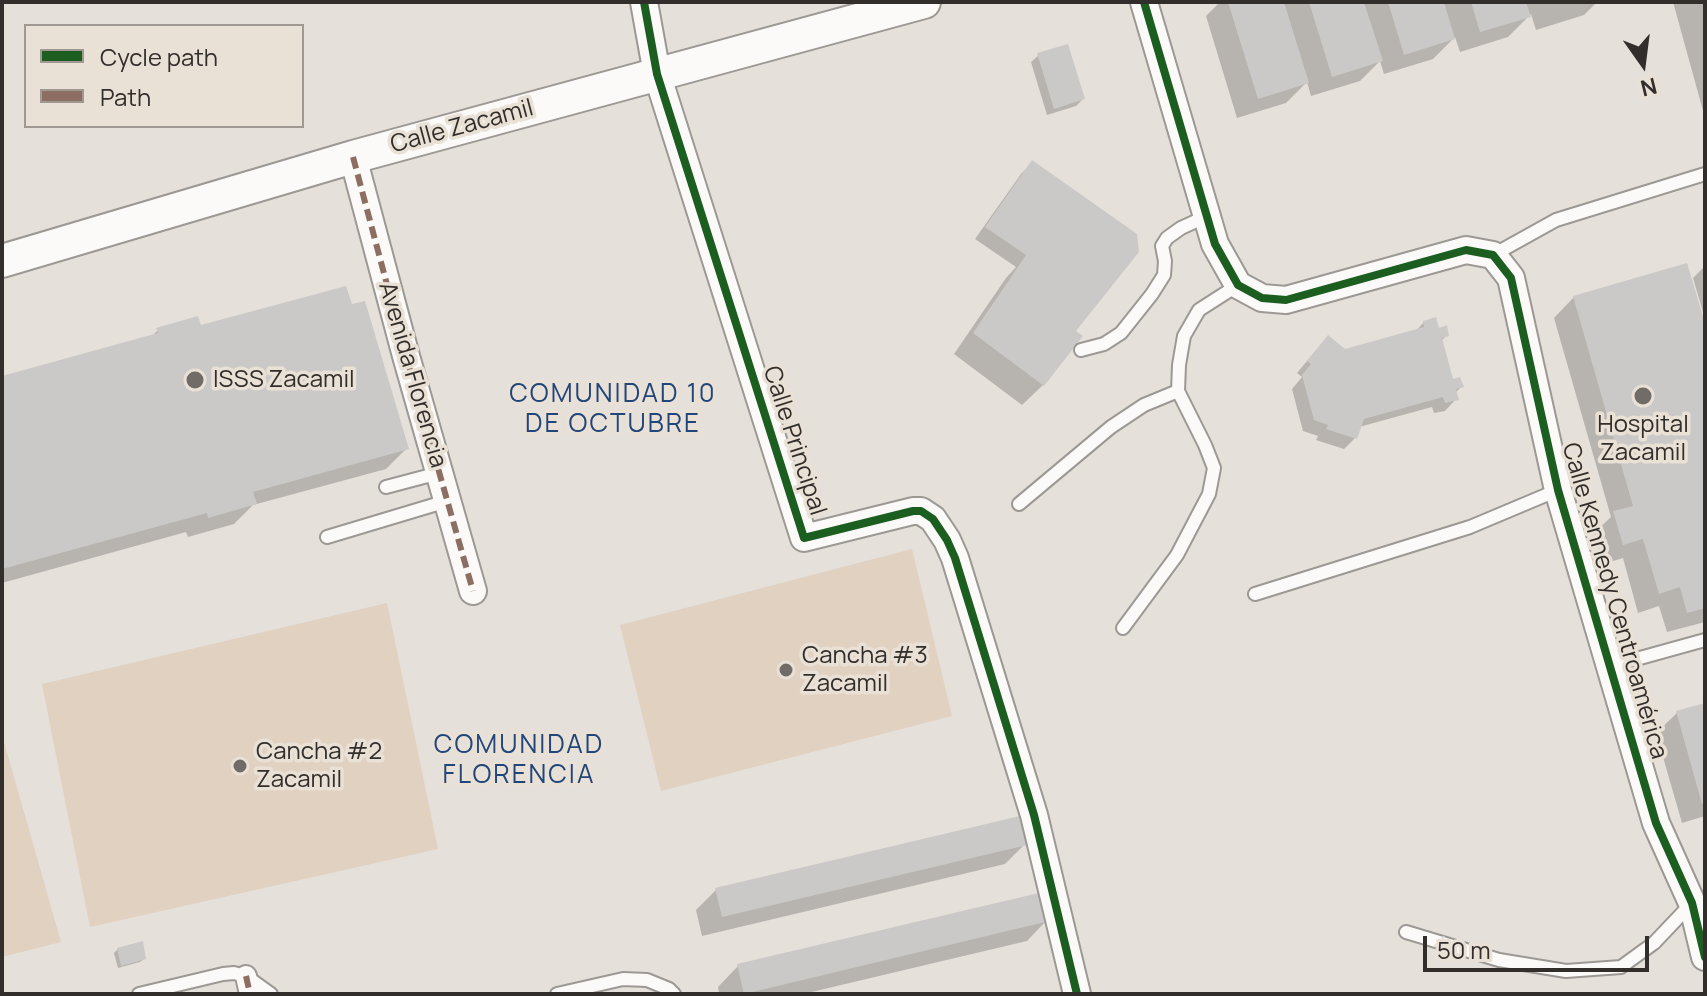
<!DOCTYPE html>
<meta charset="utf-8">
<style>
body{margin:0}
#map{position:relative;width:1707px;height:996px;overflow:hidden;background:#e5e0da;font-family:Manrope,sans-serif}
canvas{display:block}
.frame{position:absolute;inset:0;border:4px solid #322e2b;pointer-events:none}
.legend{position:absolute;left:24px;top:24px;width:280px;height:104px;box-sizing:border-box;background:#e9e0d6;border:2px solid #a09992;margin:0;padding:10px 14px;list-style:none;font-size:24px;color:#322e2b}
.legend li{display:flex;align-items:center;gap:16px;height:40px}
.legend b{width:40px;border:2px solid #a09992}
.north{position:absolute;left:1603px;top:24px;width:80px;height:80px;-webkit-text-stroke:6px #e9e0d6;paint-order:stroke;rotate:166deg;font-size:22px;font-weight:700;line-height:32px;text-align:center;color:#322e2b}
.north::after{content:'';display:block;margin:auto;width:28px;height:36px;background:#322e2b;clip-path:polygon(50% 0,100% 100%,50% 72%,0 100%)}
.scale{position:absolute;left:1423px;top:936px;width:226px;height:36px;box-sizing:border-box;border:4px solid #322e2b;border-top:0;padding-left:10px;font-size:24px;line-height:28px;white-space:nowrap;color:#322e2b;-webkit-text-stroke:6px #e9e0d6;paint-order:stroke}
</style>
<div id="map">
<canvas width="1707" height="996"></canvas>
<div class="frame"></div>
<ul class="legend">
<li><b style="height:10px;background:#1b5e20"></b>Cycle path</li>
<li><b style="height:10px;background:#8d6e63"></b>Path</li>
</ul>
<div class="north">N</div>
<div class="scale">50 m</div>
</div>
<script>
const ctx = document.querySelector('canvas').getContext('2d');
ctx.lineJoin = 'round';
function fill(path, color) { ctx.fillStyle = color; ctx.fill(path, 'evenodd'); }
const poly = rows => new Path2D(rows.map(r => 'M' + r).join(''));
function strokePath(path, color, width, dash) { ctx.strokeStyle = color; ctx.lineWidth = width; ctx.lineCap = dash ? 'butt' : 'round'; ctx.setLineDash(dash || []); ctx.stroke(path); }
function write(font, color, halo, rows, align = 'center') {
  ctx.font = font + ' Manrope,sans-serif'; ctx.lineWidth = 7; ctx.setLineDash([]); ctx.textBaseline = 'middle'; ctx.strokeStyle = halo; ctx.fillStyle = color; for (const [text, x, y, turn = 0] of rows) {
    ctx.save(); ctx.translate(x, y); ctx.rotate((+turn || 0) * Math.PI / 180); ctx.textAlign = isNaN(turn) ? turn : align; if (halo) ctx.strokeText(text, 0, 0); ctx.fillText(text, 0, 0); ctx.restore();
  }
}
fill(poly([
 [912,549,952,716,661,791,620,625],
 [387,603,438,849,90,927,42,684],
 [2,735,61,942,2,957]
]), '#e0d1c1');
fill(poly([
 [1220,2,1597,2,1584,15,1536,30,1531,14,1508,37,1460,52,1455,37,1433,59,1384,74,1380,61,1360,81,1311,96,1307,82,1286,103,1237,118,1206,16],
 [1673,2,1705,2,1705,118],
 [1039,55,1083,99,1076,106,1047,115,1031,62],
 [1032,163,1073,332,1080,337,1043,385,1022,405,954,354,1006,278,1016,267,975,239,1021,174],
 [1705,266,1705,319,1693,278],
 [1574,297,1705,325,1705,622,1667,632,1659,606,1638,613,1623,558,1603,564,1594,533,1611,517,1554,318],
 [1424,322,1447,335,1441,341,1452,382,1461,387,1455,393,1456,399,1445,411,1434,413,1432,407,1359,427,1355,438,1344,449,1316,440,1318,436,1303,431,1292,389,1302,377,1297,373,1317,349,1344,351,1415,332],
 [200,327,407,448,386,469,253,505,234,524,188,537,186,532,2,583,2,378,150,338,158,330],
 [1705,705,1705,816,1682,823,1656,733,1677,713],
 [1025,844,1005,864,702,936,696,910,716,890],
 [1047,920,1027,941,803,994,719,994,718,987,738,966],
 [118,949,144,959,140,962,118,968,114,953]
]), '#0003');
fill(poly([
 [1228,2,1284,2,1309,83,1258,99],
 [1309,2,1364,2,1383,61,1332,77],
 [1388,2,1444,2,1455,39,1404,55],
 [1471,2,1526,2,1531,17,1480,32],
 [1068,44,1085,99,1054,109,1037,53],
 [1032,160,1137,234,1139,252,1076,331,1083,336,1044,386,973,333,1026,255,985,227],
 [1687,263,1705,323,1705,608,1687,613,1680,587,1659,594,1643,539,1623,545,1613,511,1633,506,1573,296],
 [346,286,352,304,365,301,409,449,253,492,257,504,208,518,207,513,2,569,2,376,158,333,156,328,198,316,201,325],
 [1436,317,1439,328,1447,325,1449,336,1442,338,1453,379,1460,377,1464,387,1456,389,1459,400,1445,403,1443,397,1364,419,1357,439,1326,429,1328,425,1314,420,1302,375,1311,364,1307,361,1328,335,1345,349,1424,327,1423,321],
 [1705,703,1705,803,1702,804,1676,711],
 [1020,816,1027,845,722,917,715,888],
 [1043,892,1049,921,744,994,737,964],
 [143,941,146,959,121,966,117,948]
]), '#cac9c7');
const service = poly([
 [1493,255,1556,220,1705,174],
 [1081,350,1104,344,1121,333,1152,294,1164,275,1165,261,1162,246,1167,238,1181,228,1207,216],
 [386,487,439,473],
 [1019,504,1111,427,1144,405,1178,391],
 [327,537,447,501],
 [1255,594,1470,527,1558,490],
 [1123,628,1177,555,1209,494,1214,468,1205,445,1178,391,1179,365,1184,336,1199,310,1238,285],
 [1611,666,1705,640],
 [1406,932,1499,960,1566,971,1621,967,1654,943,1692,903],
 [139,994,223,974,234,973,246,976,271,994],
 [557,994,623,979,647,980,669,989,674,994]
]);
const pedestrian = poly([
 [246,976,250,994]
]);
const minor = poly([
 [644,2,657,74,804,538,913,511,921,511,933,519,947,540,955,558,1034,815,1077,994],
 [1144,2,1215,244,1238,285,1262,298,1286,300,1466,250,1493,255,1511,278,1558,490,1656,823,1692,903,1705,957],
 [353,157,406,356,473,591]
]);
const tertiary = poly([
 [2,261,353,157,924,2]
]);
strokePath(service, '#9c9894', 16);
strokePath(pedestrian, '#9c9894', 24);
strokePath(minor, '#9c9894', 30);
strokePath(tertiary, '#9c9894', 36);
strokePath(service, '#fbfaf9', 12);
strokePath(pedestrian, '#fbfaf9', 20);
strokePath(minor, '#fbfaf9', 26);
strokePath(tertiary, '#fbfaf9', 32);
strokePath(poly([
 [353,157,406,356,473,591],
 [246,976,250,994]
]), '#8d6e63', 6, [12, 6]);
strokePath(poly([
 [644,2,657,74,804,538,913,511,921,511,933,519,947,540,955,558,1034,815,1077,994],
 [1144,2,1215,244,1238,285,1262,298,1286,300,1466,250,1493,255,1511,278,1558,490,1656,823,1692,903,1705,957]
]), '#1b5e20', 8);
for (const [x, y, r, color] of [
 [195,380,10,"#716c68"],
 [1643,396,10,"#716c68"],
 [786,670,8,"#716c68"],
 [240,766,8,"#716c68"]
]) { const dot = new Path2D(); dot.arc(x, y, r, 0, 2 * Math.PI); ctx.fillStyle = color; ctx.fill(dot); strokePath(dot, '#e9e0d6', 3); }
write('24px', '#322e2b', '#e9e0d6', [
 ["Calle Zacamil",462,127,-15],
 ["Avenida Florencia",412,375,74],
 ["Calle Principal",794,441,72],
 ["Calle Kennedy Centroamérica",1614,601,74]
]);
write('24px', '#322e2b', '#e9e0d6', [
 ["ISSS Zacamil",213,380],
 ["Hospital",1643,425,"center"],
 ["Zacamil",1643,453,"center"],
 ["Cancha #3",802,656],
 ["Zacamil",802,684],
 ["Cancha #2",256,752],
 ["Zacamil",256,780]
], 'left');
ctx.letterSpacing = '2px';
write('26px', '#21467b', '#e9e0d6', [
 ["COMUNIDAD 10",613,395],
 ["DE OCTUBRE",613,425],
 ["COMUNIDAD",519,746],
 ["FLORENCIA",519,776]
]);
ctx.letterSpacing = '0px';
</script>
